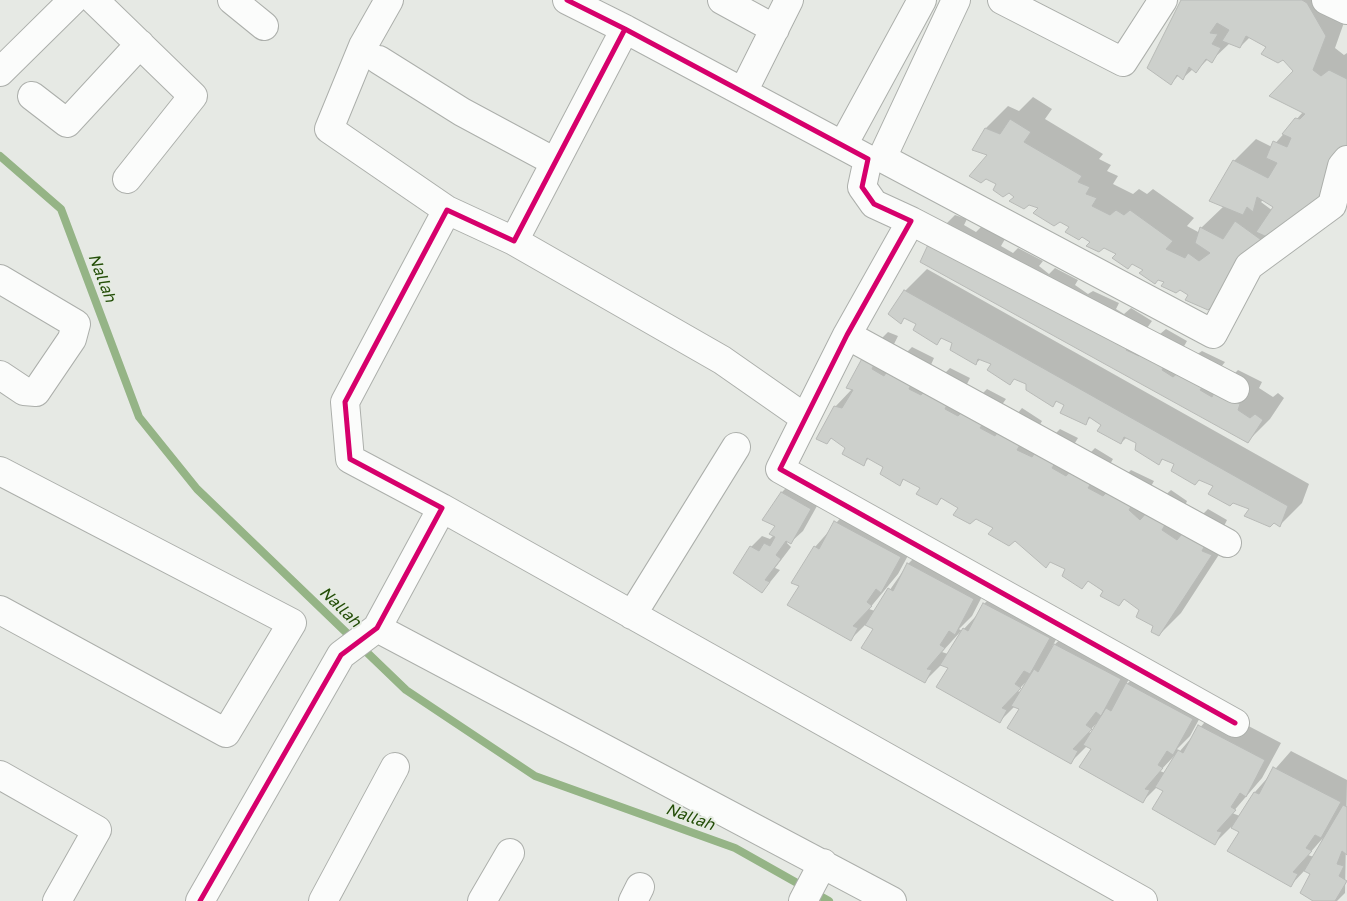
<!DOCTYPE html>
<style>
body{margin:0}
canvas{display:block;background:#e6e9e4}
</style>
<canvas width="1347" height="901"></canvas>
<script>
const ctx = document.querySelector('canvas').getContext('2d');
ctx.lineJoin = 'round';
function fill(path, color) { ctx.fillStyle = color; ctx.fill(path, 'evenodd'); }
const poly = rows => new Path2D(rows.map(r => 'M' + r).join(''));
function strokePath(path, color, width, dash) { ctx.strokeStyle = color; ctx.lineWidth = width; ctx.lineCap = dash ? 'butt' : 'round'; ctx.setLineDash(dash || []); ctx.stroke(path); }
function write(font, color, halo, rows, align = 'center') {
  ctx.font = font + ' "Golos Text",sans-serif'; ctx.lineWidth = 4; ctx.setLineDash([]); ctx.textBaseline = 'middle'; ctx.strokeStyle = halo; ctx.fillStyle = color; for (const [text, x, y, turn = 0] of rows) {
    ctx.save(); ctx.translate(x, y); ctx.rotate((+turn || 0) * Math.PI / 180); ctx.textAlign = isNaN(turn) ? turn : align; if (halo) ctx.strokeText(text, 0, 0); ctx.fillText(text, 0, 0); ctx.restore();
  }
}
fill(poly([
 [1183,0,1339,0,1347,14,1335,48,1344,55,1347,53,1347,167,1211,305,1092,241,1040,207,998,184,989,155,974,149,986,128,1008,106,1019,111,1033,97,1052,109,1045,119,1103,154,1099,159,1111,165,1107,171,1118,176,1113,184,1133,194,1139,189,1147,194,1153,189,1194,218,1187,226,1200,233,1201,228,1224,206,1234,161,1256,139,1272,147,1303,112,1295,71,1284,59,1250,37,1240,47,1230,43,1211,61,1208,59,1196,71,1193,69,1183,78,1179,75,1171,83],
 [1263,200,1275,207,1273,211,1261,202],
 [955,215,967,219,964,225,976,232,981,227,1005,239,1001,246,1013,253,1018,248,1043,261,1039,266,1049,274,1055,268,1078,280,1075,285,1088,294,1093,291,1119,303,1116,309,1124,314,1131,308,1152,321,1147,328,1160,334,1166,329,1187,341,1183,348,1196,355,1202,351,1225,362,1221,367,1233,375,1238,370,1262,382,1259,388,1273,397,1278,393,1284,398,1270,419,1248,441,933,237],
 [927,269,1309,484,1302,503,1280,525,1176,464,1164,458,1159,463,1138,442,1127,437,1121,443,1102,424,1091,417,1085,423,1065,404,1058,400,1053,405,1028,384,992,364,981,359,976,363,954,343,943,337,937,343,917,323,906,317,900,322,905,291],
 [888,332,898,336,893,346,905,354,912,347,934,358,930,367,944,374,950,368,970,378,966,386,981,395,987,389,1006,399,1001,406,1017,414,1022,408,1042,421,1038,428,1054,435,1060,429,1078,438,1073,446,1088,455,1095,448,1113,459,1109,466,1126,475,1131,470,1154,481,1150,488,1162,498,1171,490,1187,501,1184,508,1199,518,1208,509,1227,520,1223,528,1233,533,1181,613,1159,635,1155,626,1141,610,1125,598,1119,605,1089,580,1082,587,1067,568,942,498,936,504,921,487,905,478,900,484,885,467,869,458,863,464,847,448,832,437,827,443,835,407,853,388,866,354],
 [793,481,822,497,803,531,791,542,788,541,787,543,791,547,775,568,780,570,762,592,751,547,762,536,770,539,774,535,782,492],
 [852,505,917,539,898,574,869,609,875,611,908,564,925,547,990,581,972,616,959,629,962,631,977,615,984,604,1001,587,1066,621,1052,647,1072,628,1137,662,1126,685,1144,667,1209,701,1190,736,1177,749,1180,751,1216,709,1281,743,1262,778,1232,813,1240,816,1255,792,1291,751,1347,780,1345,893,1337,901,1315,901,1312,873,1305,870,1291,885,1241,832,1231,827,1215,843,1165,790,1158,786,1142,802,1093,748,1087,746,1071,762,1021,709,1015,706,1000,721,950,668,942,664,924,682,875,628,866,624,851,639,801,586,815,547],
 [961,631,948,654,942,652],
 [1026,682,1021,692,1017,691],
 [1097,723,1092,733,1088,732],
 [1176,754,1165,773,1160,771],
 [1323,838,1314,857,1308,855]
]), '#0003');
strokePath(poly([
 [0,156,61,209,139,417,197,489,406,690,535,776,735,848,829,901]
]), '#95b486', 8);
const building = poly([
 [1181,0,1302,0,1307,3,1326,36,1313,70,1321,76,1329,70,1347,79,1347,151,1306,227,1276,241,1256,232,1273,207,1257,197,1253,212,1247,207,1243,215,1209,201,1233,160,1268,178,1277,163,1266,158,1273,141,1287,147,1291,138,1282,134,1295,118,1300,119,1305,114,1269,96,1293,71,1283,60,1278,63,1261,54,1266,47,1246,36,1240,48,1222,41,1229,30,1217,23,1210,33,1218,34,1212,44,1221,48,1212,63,1206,59,1196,73,1189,67,1183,80,1177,75,1171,85,1147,68,1181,0],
 [1010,119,1031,132,1024,142,1082,176,1078,182,1090,187,1086,194,1097,198,1092,206,1110,215,1116,210,1124,215,1130,210,1173,241,1166,249,1185,258,1188,253,1199,261,1210,253,1195,243,1200,227,1223,239,1235,221,1264,242,1218,313,1211,307,1208,310,1185,300,1188,295,1180,290,1176,293,1161,286,1164,282,1158,280,1155,284,1139,273,1143,270,1132,264,1128,269,1112,258,1116,254,1104,248,1099,252,1086,246,1090,242,1082,237,1079,240,1065,232,1069,227,1060,222,1054,226,1033,213,1038,208,1029,205,1024,209,1009,201,1014,197,1009,193,1003,197,993,190,996,184,986,179,981,183,969,176,987,155,972,150,985,128,1000,134,1010,119],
 [932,236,1131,343,1126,350,1139,356,1143,350,1166,363,1162,370,1173,377,1179,372,1204,385,1200,390,1212,397,1215,391,1240,404,1238,410,1250,418,1255,414,1263,420,1248,443,920,262,932,236],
 [904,290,1288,506,1280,527,1274,523,1270,527,1244,516,1249,509,1233,503,1230,506,1208,494,1213,486,1199,480,1195,485,1171,471,1174,464,1162,459,1159,465,1135,450,1136,443,1124,437,1121,444,1097,431,1101,425,1089,417,1086,425,1060,413,1064,405,1056,401,1053,407,1026,390,1026,384,1014,379,1010,385,987,370,991,364,978,359,976,365,950,350,952,343,941,338,937,345,913,330,916,324,904,318,901,324,888,314,904,290],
 [865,353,877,358,872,369,884,376,889,368,913,380,909,389,921,395,927,389,949,401,945,409,958,416,964,410,985,421,980,428,995,436,999,430,1021,443,1017,450,1032,457,1037,450,1057,460,1052,468,1066,476,1072,469,1092,482,1088,488,1103,496,1108,491,1133,503,1129,510,1140,520,1148,511,1166,523,1162,530,1177,540,1185,530,1206,543,1202,551,1212,555,1159,636,1151,632,1153,626,1136,617,1139,610,1124,599,1119,606,1100,596,1103,591,1088,581,1082,589,1062,576,1065,569,1050,562,1046,568,1015,541,1009,546,988,534,993,528,976,519,970,524,953,515,958,508,941,498,937,505,916,494,920,488,903,479,900,486,880,474,883,467,867,458,864,466,842,454,845,448,831,438,827,444,816,439,834,406,842,408,853,390,846,388,865,353],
 [781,492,811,509,791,544,786,541,776,555,781,559,765,580,770,582,762,593,733,573,750,546,759,551,764,543,770,546,775,537,769,534,775,526,762,520,781,492],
 [834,521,901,557,881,593,876,589,867,602,872,606,853,626,858,628,851,641,787,605,799,586,791,583,814,546,819,549,834,521],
 [907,563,974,599,955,635,949,631,940,645,945,648,927,669,932,670,925,683,861,648,873,629,865,625,888,588,893,591,907,563],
 [983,603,1050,638,1030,674,1024,671,1015,684,1021,688,1002,708,1007,710,1000,723,936,687,948,668,940,665,963,628,968,631,983,603],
 [1054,644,1121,679,1101,716,1096,712,1086,725,1092,729,1073,749,1078,751,1071,764,1007,728,1019,709,1011,706,1034,669,1038,672,1054,644],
 [1126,683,1193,719,1173,755,1167,751,1158,765,1163,768,1145,789,1150,790,1143,803,1079,767,1091,749,1083,745,1106,708,1111,711,1126,683],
 [1198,725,1265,760,1246,797,1240,793,1231,807,1236,810,1217,831,1222,832,1215,845,1152,809,1163,791,1155,787,1178,750,1183,753,1198,725],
 [1273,767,1341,802,1321,838,1315,835,1306,848,1312,851,1293,872,1298,874,1291,887,1227,851,1239,832,1231,828,1254,792,1259,794,1273,767],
 [1343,805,1347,807,1347,855,1342,851,1337,864,1344,866,1339,876,1347,881,1335,901,1313,901,1300,893,1310,874,1304,871,1343,805]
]);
fill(building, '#cdd0cc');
strokePath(building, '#b8bab7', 1);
const minor = poly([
 [94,0,193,96,127,179],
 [232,0,264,26],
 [389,0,363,46,329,129,447,210],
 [722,0,775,29],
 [956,0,882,158,1213,334,1249,266,1332,205,1342,166,1347,160],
 [1002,0,1123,62,1163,0],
 [1326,0,1347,10],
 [625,29,868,159,862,187,874,204,911,221,847,335,780,469,1235,723],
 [379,60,462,112,555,162],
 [0,72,73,0],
 [743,92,789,0],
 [32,96,67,123,140,44],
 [843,145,922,0],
 [911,221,1235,389],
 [514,241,722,360,805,418],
 [0,279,76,324,72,339,36,392,24,391,0,375],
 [847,335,1227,543],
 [0,471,292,623,226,733,0,610],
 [442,508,1143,901],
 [632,615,736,447],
 [377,628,892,901],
 [0,775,97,830,57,901],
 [200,901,341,655,377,628,442,508,350,459,345,402,447,210,514,241,625,29,567,0],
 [323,901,395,767],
 [482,901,510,853],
 [633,901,640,887],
 [803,901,823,863]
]);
strokePath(minor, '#acafab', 30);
strokePath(minor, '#fbfcfb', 28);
strokePath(poly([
 [625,29,868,159,862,187,874,204,911,221,847,335,780,469,1235,723],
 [200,901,341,655,377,628,442,508,350,459,345,402,447,210,514,241,625,29,567,0]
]), '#d6006c', 5);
write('italic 16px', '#244e08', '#e5ebe2', [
 ["Nallah",102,278,69],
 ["Nallah",340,607,44],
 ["Nallah",690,817,20]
]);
</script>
